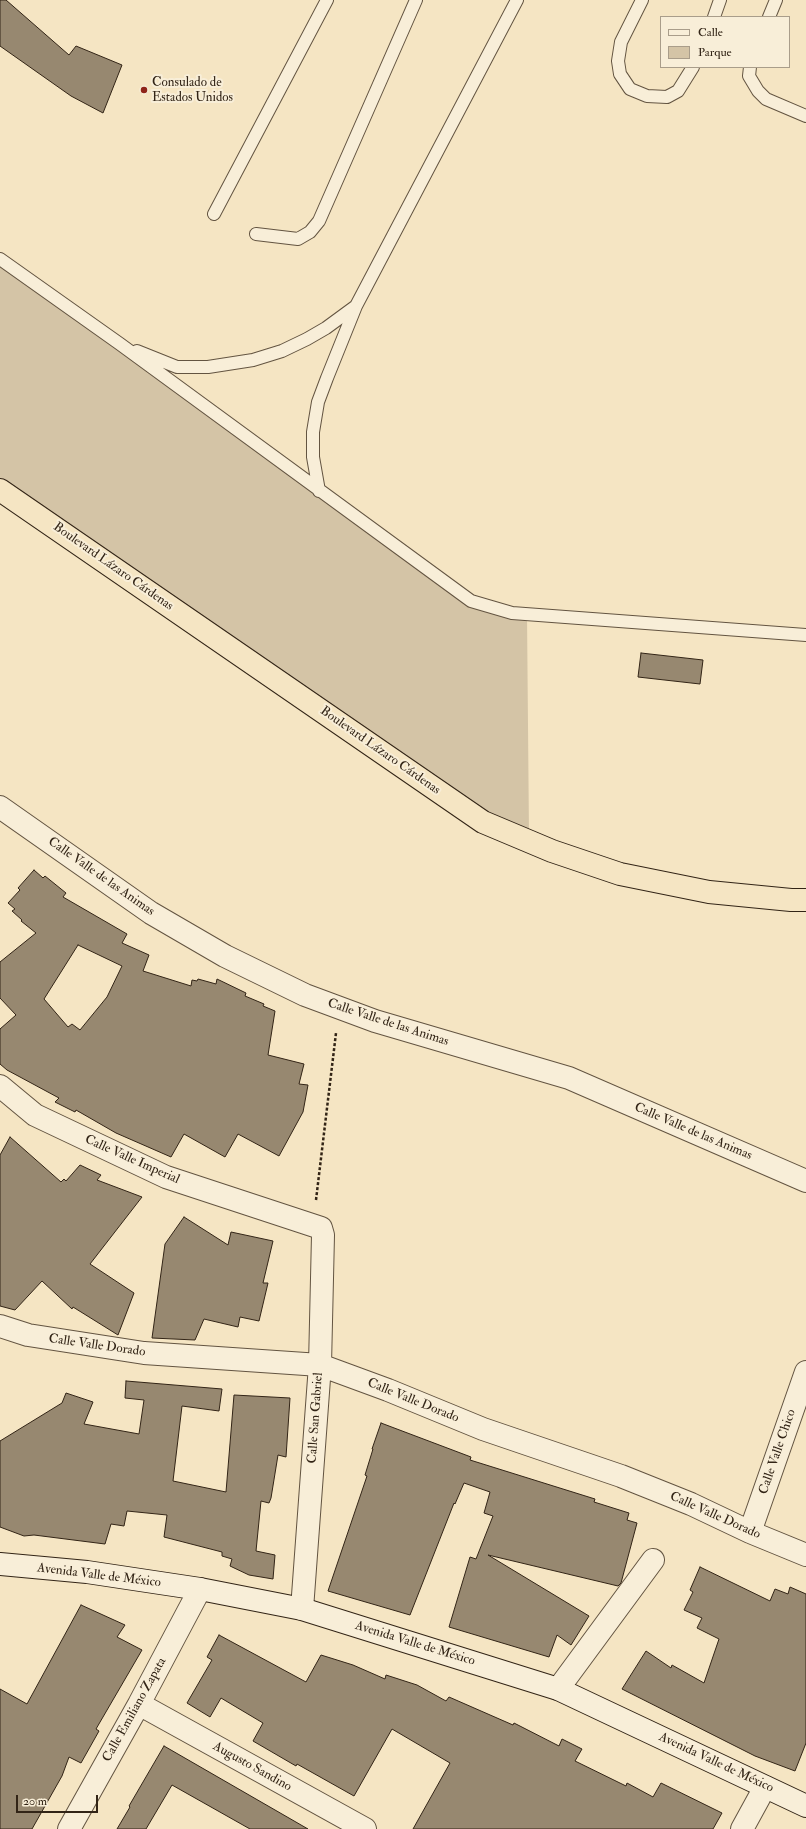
<!DOCTYPE html>
<meta charset="utf-8">
<style>
body{margin:0}
#map{position:relative;width:806px;height:1829px;overflow:hidden;background:#f5e5c3;font-family:"IM FELL Double Pica",serif}
canvas{display:block}
.legend{position:absolute;left:660px;top:16px;width:130px;height:52px;box-sizing:border-box;background:#f8eed8;border:1px solid #a99d8a;margin:0;padding:5px 7px;list-style:none;font-size:12px;color:#322416}
.legend li{display:flex;align-items:center;gap:8px;height:20px}
.legend b{width:20px;border:1px solid #a99d8a}
.scale{position:absolute;left:16px;top:1795px;width:82px;height:18px;box-sizing:border-box;border:2px solid #322416;border-top:0;padding-left:5px;font-size:12px;line-height:14px;white-space:nowrap;color:#322416;-webkit-text-stroke:3px #f8eed8;paint-order:stroke}
</style>
<div id="map">
<canvas width="806" height="1829"></canvas>
<ul class="legend">
<li><b style="height:5px;background:#f8eed8"></b>Calle</li>
<li><b style="height:11px;background:#d4c4a6"></b>Parque</li>
</ul>
<div class="scale">20 m</div>
</div>
<script>
const ctx = document.querySelector('canvas').getContext('2d');
ctx.lineJoin = 'round';
function fill(path, color) { ctx.fillStyle = color; ctx.fill(path, 'evenodd'); }
const poly = rows => new Path2D(rows.map(r => 'M' + r).join(''));
function strokePath(path, color, width, dash) { ctx.strokeStyle = color; ctx.lineWidth = width; ctx.lineCap = dash ? 'butt' : 'round'; ctx.setLineDash(dash || []); ctx.stroke(path); }
function write(font, color, halo, rows, align = 'center') {
  ctx.font = font + ' "IM FELL Double Pica",serif'; ctx.lineWidth = 4; ctx.setLineDash([]); ctx.textBaseline = 'middle'; ctx.strokeStyle = halo; ctx.fillStyle = color; for (const [text, x, y, turn = 0] of rows) {
    ctx.save(); ctx.translate(x, y); ctx.rotate((+turn || 0) * Math.PI / 180); ctx.textAlign = isNaN(turn) ? turn : align; if (halo) ctx.strokeText(text, 0, 0); ctx.fillText(text, 0, 0); ctx.restore();
  }
}
fill(poly([
 [0,258,482,604,527,615,529,836,428,780,0,487]
]), '#d4c4a6');
const building = poly([
 [0,0,6,0,69,55,76,46,122,65,103,113,71,96,0,46,0,0],
 [641,653,703,660,700,684,638,677,641,653],
 [34,870,43,878,45,876,66,893,63,897,127,934,122,943,149,955,143,971,191,986,192,980,197,981,198,979,216,984,217,979,246,993,245,996,264,1004,263,1006,275,1011,268,1055,304,1064,299,1084,308,1085,303,1112,279,1156,238,1134,225,1157,184,1134,171,1157,116,1133,76,1110,75,1112,55,1102,59,1098,7,1070,0,1064,0,1029,16,1015,0,998,0,962,36,933,21,921,22,920,12,911,15,909,8,903,20,890,18,888,34,870],
 [78,945,122,966,107,997,80,1030,72,1024,68,1027,44,999,78,945],
 [10,1137,61,1182,64,1179,66,1181,80,1165,101,1175,97,1180,142,1197,90,1264,134,1293,118,1335,73,1307,72,1309,42,1281,15,1310,0,1306,0,1155,10,1137],
 [184,1217,228,1245,231,1232,273,1241,263,1283,268,1283,259,1321,240,1317,238,1327,204,1319,195,1340,152,1338,165,1244,184,1217],
 [126,1381,222,1389,219,1411,182,1406,173,1481,226,1492,234,1395,290,1398,286,1457,278,1455,271,1498,269,1503,261,1501,256,1551,275,1555,273,1579,249,1575,230,1566,232,1559,222,1556,222,1552,164,1537,167,1515,127,1511,124,1526,111,1524,105,1544,34,1535,24,1536,0,1527,0,1441,62,1403,66,1393,93,1402,84,1424,139,1434,144,1400,125,1398,126,1381],
 [381,1423,471,1457,470,1460,595,1499,594,1502,629,1513,627,1520,637,1523,621,1583,618,1586,488,1555,589,1616,571,1645,557,1635,549,1657,449,1627,470,1557,476,1559,493,1516,484,1513,490,1492,464,1483,455,1504,454,1503,410,1615,328,1591,367,1476,365,1475,373,1449,372,1449,381,1423],
 [700,1567,770,1601,775,1589,788,1594,790,1587,806,1594,806,1743,795,1771,755,1756,622,1689,646,1651,671,1668,672,1665,704,1683,719,1639,697,1628,702,1618,684,1610,693,1592,690,1590,700,1567],
 [81,1605,125,1625,117,1637,142,1650,96,1729,99,1731,81,1763,69,1757,62,1776,32,1829,0,1829,0,1689,27,1704,81,1605],
 [219,1635,306,1682,321,1655,353,1665,385,1679,386,1675,417,1685,446,1701,449,1697,513,1725,514,1723,559,1746,562,1739,582,1749,575,1761,626,1786,627,1783,653,1797,661,1783,722,1813,713,1829,413,1829,450,1763,392,1729,354,1796,297,1764,296,1766,253,1741,263,1723,221,1698,210,1717,187,1703,212,1660,207,1657,219,1635],
 [164,1746,308,1829,250,1829,172,1785,146,1829,117,1829,130,1807,129,1806,164,1746]
]);
fill(building, '#978870');
strokePath(building, '#322416', 1);
const service = poly([
 [642,0,621,42,618,61,620,74,630,89,647,96,667,97,678,91,693,67],
 [714,17,720,0],
 [769,17,776,0],
 [750,67,749,76,758,91,766,99,806,116],
 [214,214,327,0],
 [256,234,298,239,310,232,319,221,416,0],
 [0,259,120,344,471,601,512,613,806,635],
 [137,351,177,367,208,367,253,360,282,351,307,339,326,328,356,306],
 [319,491,313,457,313,432,318,402,327,378,356,306,517,0]
]);
const minor = poly([
 [0,807,151,913,225,956,305,995,375,1021,569,1078,806,1181],
 [0,1086,35,1115,166,1177,321,1228,323,1235,320,1365,302,1609],
 [0,1326,28,1335,144,1353,320,1365,388,1390,483,1429,621,1476,691,1504,750,1532,806,1555],
 [750,1532,806,1372],
 [558,1689,653,1560],
 [139,1704,365,1829],
 [69,1829,139,1704,200,1589],
 [742,1829,765,1787]
]);
const secondary = poly([
 [0,1564,87,1572,200,1589,302,1609,558,1689,806,1806]
]);
const trunk = poly([
 [0,490,483,822,552,851,620,874,709,892,791,900,806,900]
]);
strokePath(service, '#635441', 14);
strokePath(minor, '#635441', 24);
strokePath(secondary, '#322416', 24);
strokePath(trunk, '#322416', 24);
strokePath(poly([
 [316,1200,336,1033]
]), '#322416', 2.5, [3, 2]);
strokePath(service, '#f8eed8', 12);
strokePath(minor, '#f8eed8', 22);
strokePath(secondary, '#f8eed8', 22);
strokePath(trunk, '#f5e5c3', 22);
for (const [x, y, r, color] of [
 [144,90,4,"#8f2418"]
]) { const dot = new Path2D(); dot.arc(x, y, r, 0, 2 * Math.PI); ctx.fillStyle = color; ctx.fill(dot); strokePath(dot, '#f8eed8', 1.5); }
write('13px', '#322416', '#f8eed8', [
 ["Consulado de",152,83],
 ["Estados Unidos",152,98]
], 'left');
write('13px', '#322416', '#f8eed8', [
 ["Boulevard Lázaro Cárdenas",113,567,35],
 ["Boulevard Lázaro Cárdenas",380,751,35],
 ["Calle Valle de las Animas",101,877,35],
 ["Calle Valle de las Animas",388,1023,18],
 ["Calle Valle de las Animas",693,1132,23],
 ["Calle Valle Imperial",132,1160,24],
 ["Calle Valle Dorado",97,1346,8],
 ["Calle Valle Dorado",413,1401,22],
 ["Calle San Gabriel",316,1418,-86],
 ["Calle Valle Chico",778,1452,-71],
 ["Calle Valle Dorado",715,1516,24],
 ["Avenida Valle de México",99,1576,7],
 ["Avenida Valle de México",415,1644,17],
 ["Calle Emiliano Zapata",135,1710,-61],
 ["Avenida Valle de México",716,1763,25],
 ["Augusto Sandino",252,1767,29]
]);
</script>
